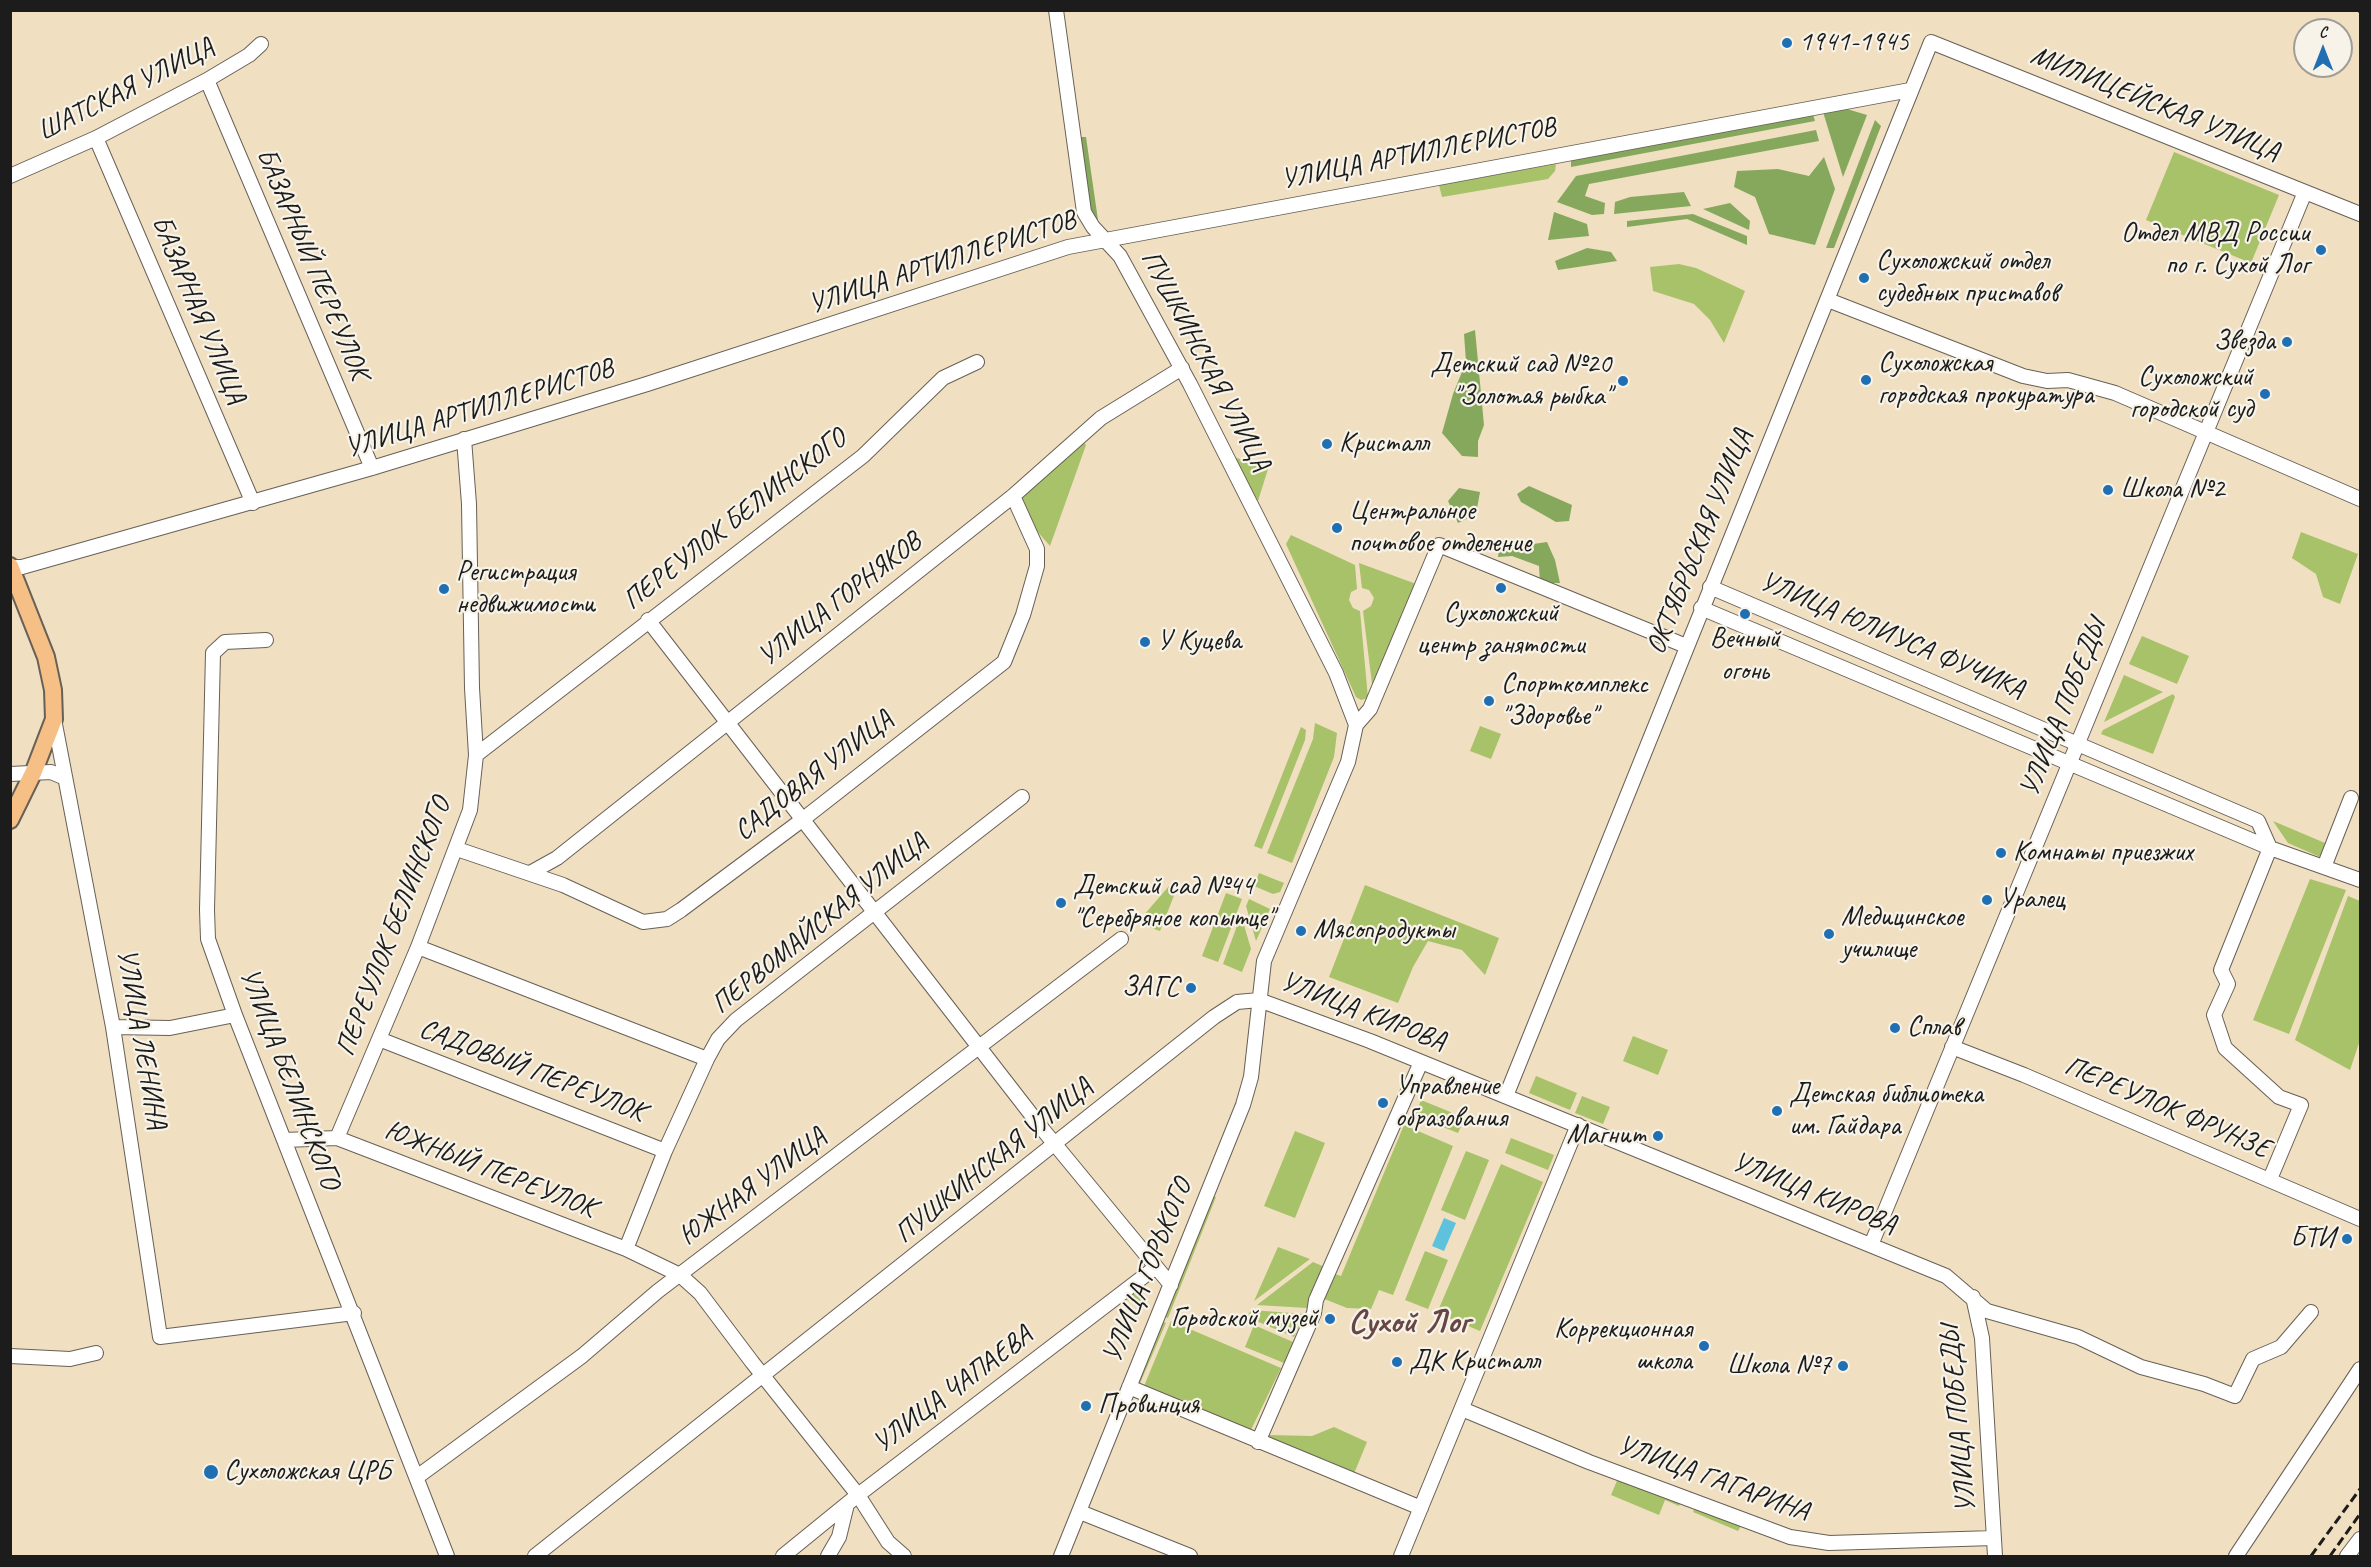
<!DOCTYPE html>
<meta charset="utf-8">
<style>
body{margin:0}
#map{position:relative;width:2371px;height:1567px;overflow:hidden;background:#f1dfc1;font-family:Caveat,sans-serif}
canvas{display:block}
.frame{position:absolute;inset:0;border:12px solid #1c1c1c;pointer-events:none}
.north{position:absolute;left:2293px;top:18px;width:60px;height:60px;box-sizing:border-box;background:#f7f3e8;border:2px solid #9f9d96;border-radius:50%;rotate:0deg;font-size:16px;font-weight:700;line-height:24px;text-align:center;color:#1c1c1c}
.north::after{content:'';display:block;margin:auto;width:21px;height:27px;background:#1f6fb2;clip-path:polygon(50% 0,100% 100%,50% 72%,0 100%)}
</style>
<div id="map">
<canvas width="2371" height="1567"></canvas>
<div class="frame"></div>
<div class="north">С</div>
</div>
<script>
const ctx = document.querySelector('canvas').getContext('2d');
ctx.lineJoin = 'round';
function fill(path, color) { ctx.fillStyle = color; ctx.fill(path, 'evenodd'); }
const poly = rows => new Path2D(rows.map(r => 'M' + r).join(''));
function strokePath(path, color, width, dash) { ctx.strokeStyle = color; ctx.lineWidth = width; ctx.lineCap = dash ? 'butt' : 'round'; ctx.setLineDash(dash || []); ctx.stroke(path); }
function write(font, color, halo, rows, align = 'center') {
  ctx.font = font + ' Caveat,sans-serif'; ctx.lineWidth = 4.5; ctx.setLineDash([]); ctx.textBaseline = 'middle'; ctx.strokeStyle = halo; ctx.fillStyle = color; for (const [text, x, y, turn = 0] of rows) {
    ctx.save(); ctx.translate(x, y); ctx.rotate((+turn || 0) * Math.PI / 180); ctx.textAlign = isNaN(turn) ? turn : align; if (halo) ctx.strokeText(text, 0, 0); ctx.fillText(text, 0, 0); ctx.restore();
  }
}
fill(poly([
 [2174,152,2279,195,2251,263,2146,220],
 [1556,164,1555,171,1548,179,1442,197,1439,185],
 [1679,264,1696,268,1745,291,1724,343,1710,320,1694,304,1653,291,1650,267],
 [1081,439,1086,445,1050,546,1030,523,1021,501,1024,490],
 [1234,457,1268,469,1258,501,1242,472],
 [2301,532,2358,554,2340,604,2323,597,2316,574,2292,558],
 [1291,535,1355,565,1357,589,1351,592,1349,600,1353,608,1360,611,1368,698,1361,700,1356,697,1286,544],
 [1359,563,1419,585,1373,692,1363,611,1371,606,1374,598,1369,590,1362,588],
 [2142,636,2189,656,2177,684,2129,664],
 [2124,675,2163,692,2104,722],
 [2173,694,2175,697,2153,754,2101,734,2103,730],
 [1315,723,1337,733,1334,757,1292,863,1267,853,1313,739],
 [1480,726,1501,734,1491,759,1470,751],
 [1301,727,1306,730,1305,740,1262,849,1254,846],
 [2273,821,2325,843,2320,857,2288,843],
 [1259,873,1284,883,1280,892,1273,894,1254,886],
 [2310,879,2346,890,2289,1034,2253,1020],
 [1365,885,1499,938,1485,975,1462,950,1428,941,1413,967,1398,1003,1329,977],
 [1169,886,1177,888,1160,931,1137,923],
 [1226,893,1242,899,1218,962,1202,956],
 [2348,896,2360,901,2360,1040,2350,1070,2295,1040],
 [1249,899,1270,909,1256,941,1246,906],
 [1241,915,1251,949,1242,972,1223,964],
 [1633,1036,1668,1050,1658,1075,1623,1061],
 [1536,1076,1577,1093,1570,1110,1529,1093],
 [1582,1096,1610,1107,1603,1124,1575,1113],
 [1421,1100,1465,1118,1458,1133,1415,1116],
 [1404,1125,1453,1146,1393,1295,1379,1290,1371,1309,1347,1308,1322,1298,1332,1273,1341,1276],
 [1295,1131,1325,1143,1295,1218,1264,1206],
 [1511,1138,1554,1155,1548,1170,1505,1153],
 [1466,1151,1489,1160,1465,1220,1441,1210],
 [1501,1164,1543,1182,1480,1331,1437,1313],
 [1210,1195,1216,1197,1168,1318,1162,1316],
 [1278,1247,1310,1259,1254,1301],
 [1425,1251,1448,1260,1428,1309,1405,1300],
 [1313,1262,1327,1268,1307,1308,1257,1305],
 [1142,1285,1146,1287,1139,1306,1125,1299],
 [1251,1310,1305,1314,1294,1337,1247,1317],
 [1160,1320,1166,1323,1138,1388,1134,1386],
 [1171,1321,1281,1368,1250,1432,1142,1391],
 [1254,1325,1293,1342,1284,1363,1245,1347],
 [1334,1427,1367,1442,1353,1476,1334,1469,1333,1463,1324,1459,1319,1462,1266,1441,1269,1435,1312,1436],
 [1619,1476,1681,1501,1679,1506,1665,1500,1659,1515,1611,1495],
 [1695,1507,1741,1526,1738,1531,1693,1512]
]), '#a7c268');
fill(poly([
 [1847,109,1867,115,1843,177,1823,112],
 [1813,114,1815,121,1571,167,1571,159],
 [1875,120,1881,126,1834,248,1826,248],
 [1816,130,1819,141,1589,184,1585,196,1605,203,1604,214,1592,215,1557,202,1576,176],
 [1079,137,1086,137,1098,220,1093,220],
 [1824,157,1835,189,1815,245,1769,234,1755,197,1734,187,1737,171,1778,169,1809,176],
 [1684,192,1691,206,1614,214,1615,202,1630,197],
 [1730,203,1750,221,1749,230,1703,209],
 [1554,212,1587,224,1589,236,1548,240],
 [1693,214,1747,236,1747,245,1687,219,1627,227,1627,221],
 [1587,248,1611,252,1617,261,1558,270,1555,261],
 [1475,330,1484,425,1478,441,1478,457,1462,456,1442,433,1453,394,1466,362,1464,334],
 [1529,486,1572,505,1569,521,1556,522,1521,502,1517,494],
 [1459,488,1480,492,1476,514,1458,523,1448,501],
 [1547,542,1555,560,1560,583,1540,583,1539,566,1512,556,1498,557,1499,549]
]), '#85a85c');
fill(poly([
 [1444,1218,1456,1223,1444,1251,1432,1246]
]), '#5ec2dc');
const minor = poly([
 [1056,10,1084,212,1093,227,1120,256,1190,384,1336,673,1356,725,1348,762,1264,961,1251,1077,1243,1105,1061,1556],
 [207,80,372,468],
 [96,138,253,503],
 [10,176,96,138,207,80,249,55,261,44],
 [1828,300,2023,376,2047,381,2068,380,2115,393,2360,499],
 [10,567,22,567,372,468,647,384,1068,247,1910,90],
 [1710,587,2258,821,2270,848],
 [1701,608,2270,848,2360,880],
 [648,620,1044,1131,1171,1285],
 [266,640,225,642,213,653,207,910,208,939,235,1015,447,1556],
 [54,719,113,1027,160,1337,354,1313],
 [1356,725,1370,709,1439,545,1686,646],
 [476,755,863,456,943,378,977,362],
 [10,774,51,772,65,778],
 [2270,848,2221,970,2228,984,2214,1015,2225,1048,2279,1097,2301,1105,2270,1179],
 [457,849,563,885,643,922,667,919,681,910,802,820,1004,662,1023,615,1037,566,1037,549,1013,496],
 [2324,867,2351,798],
 [530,873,557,858,1013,496,1101,418,1182,368],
 [418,947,707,1059],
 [113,1027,170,1028,235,1015],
 [379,1039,665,1151],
 [1952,1047,2024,1075,2360,1219],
 [1506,1096,1931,42,2360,214],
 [337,1138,418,947,470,810,476,755,472,688,469,504,464,439],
 [284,1140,337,1138,626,1249,680,1275,700,1293,752,1362,858,1495,888,1542,904,1556],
 [1871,1245,2305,192],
 [626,1249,665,1151,707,1059,718,1039,736,1020,1022,797],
 [1973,1297,1982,1338,1995,1556],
 [10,1356,70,1359,96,1353],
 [1129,1387,1421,1508],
 [1462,1409,1589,1462,1790,1537,1829,1543,1994,1538],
 [1258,1442,1314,1313,1316,1300,1421,1062],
 [417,1477,582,1356,658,1291,1121,939],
 [1080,1512,1190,1556],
 [535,1556,1214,1017,1237,1002,1259,1000,1370,1041,1946,1276,1987,1311,2078,1337,2141,1367,2204,1384,2235,1396,2253,1359,2281,1347,2311,1312],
 [783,1556,858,1495,1156,1267],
 [828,1556,839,1537,847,1504],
 [1401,1556,1578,1125],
 [2236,1556,2360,1369],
 [2347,1556,2360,1539]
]);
const major = poly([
 [10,566,46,657,53,690,54,719,34,771,10,820]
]);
strokePath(minor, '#676056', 16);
strokePath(major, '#676056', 20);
strokePath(minor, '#fff', 14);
strokePath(major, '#f5bf86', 16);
strokePath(poly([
 [2358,10,2360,12],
 [2311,1556,2360,1489],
 [2330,1556,2360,1514]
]), '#1c1c1c', 3, [9, 4.5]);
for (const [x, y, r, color] of [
 [1787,43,6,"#1f6fb2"],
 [2321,250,6,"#1f6fb2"],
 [1864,278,6,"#1f6fb2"],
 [2287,342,6,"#1f6fb2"],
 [1866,380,6,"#1f6fb2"],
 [1623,381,6,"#1f6fb2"],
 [2265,394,6,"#1f6fb2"],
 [1327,444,6,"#1f6fb2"],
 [2108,490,6,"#1f6fb2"],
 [1337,528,6,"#1f6fb2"],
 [1501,588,6,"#1f6fb2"],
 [444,589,6,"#1f6fb2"],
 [1745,614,6,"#1f6fb2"],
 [1145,642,6,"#1f6fb2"],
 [1489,701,6,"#1f6fb2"],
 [2001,853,6,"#1f6fb2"],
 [1987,900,6,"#1f6fb2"],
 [1061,903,6,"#1f6fb2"],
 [1301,931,6,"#1f6fb2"],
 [1829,934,6,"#1f6fb2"],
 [1191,988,6,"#1f6fb2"],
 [1895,1028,6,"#1f6fb2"],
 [1383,1103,6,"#1f6fb2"],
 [1777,1111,6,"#1f6fb2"],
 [1658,1136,6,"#1f6fb2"],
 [2347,1239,6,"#1f6fb2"],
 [1330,1319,6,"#1f6fb2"],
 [1704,1346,6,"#1f6fb2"],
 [1397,1362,6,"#1f6fb2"],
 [1843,1366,6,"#1f6fb2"],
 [1086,1406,6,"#1f6fb2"],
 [211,1472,8,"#1f6fb2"]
]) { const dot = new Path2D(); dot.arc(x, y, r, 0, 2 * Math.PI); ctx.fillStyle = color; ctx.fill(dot); strokePath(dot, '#f7f3e8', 2); }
write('28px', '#1c1c1c', '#f7f3e8', [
 ["1941-1945",1799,43],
 ["Отдел МВД России",2309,234,"right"],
 ["по г. Сухой Лог",2309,266,"right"],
 ["Сухоложский отдел",1876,262],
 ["судебных приставов",1876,294],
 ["Звезда",2275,342,"right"],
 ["Сухоложская",1878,364],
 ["городская прокуратура",1878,396],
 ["Детский сад №20",1611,365,"right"],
 ["\"Золотая рыбка\"",1611,397,"right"],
 ["Сухоложский",2253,378,"right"],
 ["городской суд",2253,410,"right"],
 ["Кристалл",1339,444],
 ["Школа №2",2120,490],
 ["Центральное",1349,512],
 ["почтовое отделение",1349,544],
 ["Регистрация",456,573],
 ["недвижимости",456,605],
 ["Сухоложский",1501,614,"center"],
 ["центр занятости",1501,646,"center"],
 ["Вечный",1745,640,"center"],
 ["огонь",1745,672,"center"],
 ["У Куцева",1157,642],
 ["Спорткомплекс",1501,685],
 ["\"Здоровье\"",1501,717],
 ["Комнаты приезжих",2013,853],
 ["Детский сад №44",1073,887],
 ["\"Серебряное копытце\"",1073,919],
 ["Уралец",1999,900],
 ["Медицинское",1841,918],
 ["училище",1841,950],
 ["Мясопродукты",1313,931],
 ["ЗАГС",1179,988,"right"],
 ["Сплав",1907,1028],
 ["Управление",1395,1087],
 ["образования",1395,1119],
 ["Детская библиотека",1789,1095],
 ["им. Гайдара",1789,1127],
 ["Магнит",1646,1136,"right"],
 ["БТИ",2335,1239,"right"],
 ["Городской музей",1318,1319,"right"],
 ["Коррекционная",1692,1330,"right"],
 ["школа",1692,1362,"right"],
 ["ДК Кристалл",1409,1362],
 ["Школа №7",1831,1366,"right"],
 ["Провинция",1098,1406],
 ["Сухоложская ЦРБ",224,1472]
], 'left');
write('28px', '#1c1c1c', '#f7f3e8', [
 ["ШАТСКАЯ УЛИЦА",126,90,-27],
 ["МИЛИЦЕЙСКАЯ УЛИЦА",2155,104,22],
 ["УЛИЦА АРТИЛЛЕРИСТОВ",1418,154,-11],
 ["УЛИЦА АРТИЛЛЕРИСТОВ",942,263,-18],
 ["БАЗАРНЫЙ ПЕРЕУЛОК",312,264,67],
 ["БАЗАРНАЯ УЛИЦА",198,310,67],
 ["ПУШКИНСКАЯ УЛИЦА",1205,361,62],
 ["УЛИЦА АРТИЛЛЕРИСТОВ",479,409,-17],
 ["ПЕРЕУЛОК БЕЛИНСКОГО",735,520,-38],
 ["ОКТЯБРЬСКАЯ УЛИЦА",1700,542,-68],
 ["УЛИЦА ГОРНЯКОВ",840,600,-38],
 ["УЛИЦА ЮЛИУСА ФУЧИКА",1892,636,23],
 ["УЛИЦА ПОБЕДЫ",2064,708,-68],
 ["САДОВАЯ УЛИЦА",814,776,-38],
 ["ПЕРВОМАЙСКАЯ УЛИЦА",820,924,-39],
 ["ПЕРЕУЛОК БЕЛИНСКОГО",394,927,-69],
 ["УЛИЦА КИРОВА",1363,1012,21],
 ["УЛИЦА ЛЕНИНА",141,1039,80],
 ["САДОВЫЙ ПЕРЕУЛОК",532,1071,21],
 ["УЛИЦА БЕЛИНСКОГО",289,1079,69],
 ["ПЕРЕУЛОК ФРУНЗЕ",2167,1108,23],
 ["ПУШКИНСКАЯ УЛИЦА",994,1161,-39],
 ["ЮЖНЫЙ ПЕРЕУЛОК",490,1170,21],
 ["ЮЖНАЯ УЛИЦА",753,1187,-37],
 ["УЛИЦА КИРОВА",1814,1194,22],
 ["УЛИЦА ГОРЬКОГО",1148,1271,-68],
 ["УЛИЦА ЧАПАЕВА",953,1390,-37],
 ["УЛИЦА ПОБЕДЫ",1959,1419,-95],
 ["УЛИЦА ГАГАРИНА",1713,1479,20]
]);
write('bold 34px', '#674745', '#f7f3e8', [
 ["Сухой Лог",1409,1323]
]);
</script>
